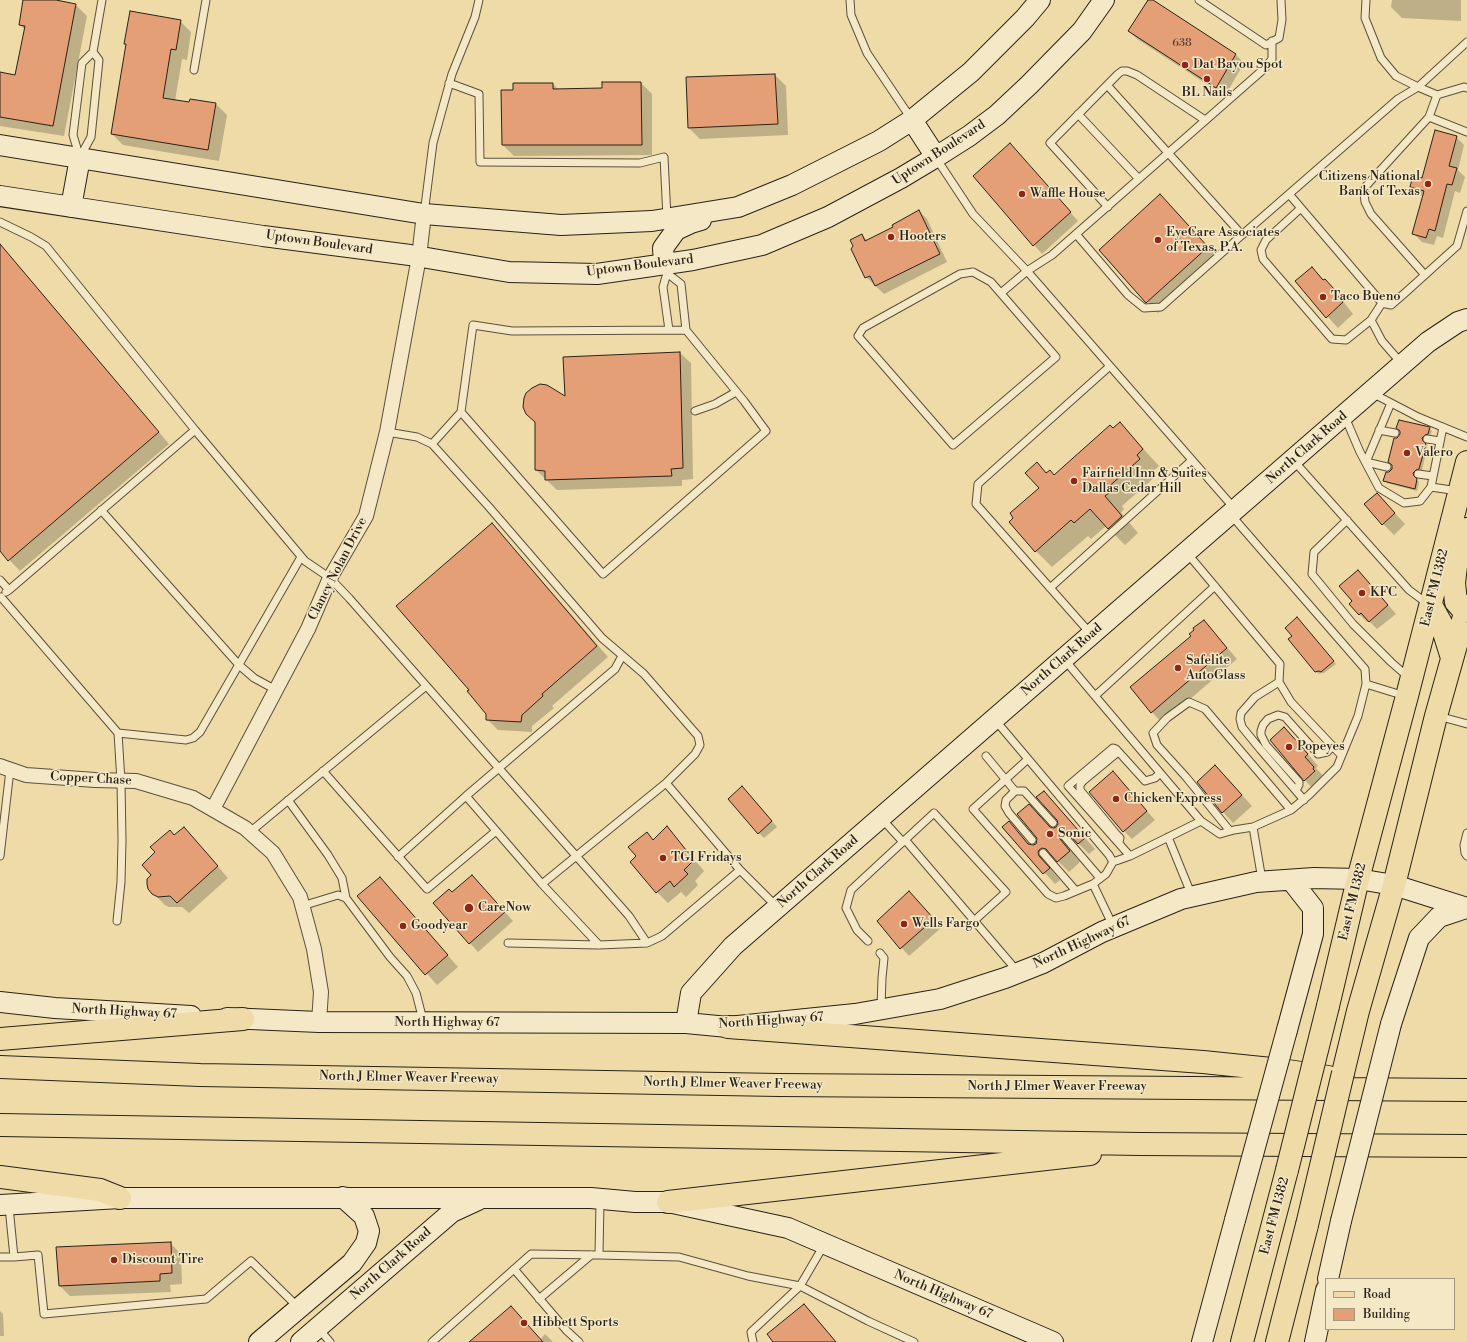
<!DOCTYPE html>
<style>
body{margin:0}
#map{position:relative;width:1467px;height:1342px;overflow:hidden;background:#eedba8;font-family:"Libre Bodoni",serif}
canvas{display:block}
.legend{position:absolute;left:1325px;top:1278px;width:130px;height:52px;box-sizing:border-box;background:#f4e8c6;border:1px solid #a39981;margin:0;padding:5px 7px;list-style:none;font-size:12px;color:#2a2219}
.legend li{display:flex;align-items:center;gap:8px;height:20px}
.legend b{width:20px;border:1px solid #a39981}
</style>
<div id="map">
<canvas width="1467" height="1342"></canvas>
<ul class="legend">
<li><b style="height:5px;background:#eedba8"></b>Road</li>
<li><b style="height:11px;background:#e59f77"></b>Building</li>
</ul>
</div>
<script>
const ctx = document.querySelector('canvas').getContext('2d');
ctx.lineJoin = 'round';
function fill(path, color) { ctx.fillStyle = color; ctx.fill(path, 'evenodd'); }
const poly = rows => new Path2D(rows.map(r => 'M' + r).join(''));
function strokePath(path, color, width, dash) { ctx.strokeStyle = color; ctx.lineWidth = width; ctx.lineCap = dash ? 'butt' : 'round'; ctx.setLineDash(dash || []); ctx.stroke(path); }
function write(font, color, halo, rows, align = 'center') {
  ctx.font = font + ' "Libre Bodoni",serif'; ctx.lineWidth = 3; ctx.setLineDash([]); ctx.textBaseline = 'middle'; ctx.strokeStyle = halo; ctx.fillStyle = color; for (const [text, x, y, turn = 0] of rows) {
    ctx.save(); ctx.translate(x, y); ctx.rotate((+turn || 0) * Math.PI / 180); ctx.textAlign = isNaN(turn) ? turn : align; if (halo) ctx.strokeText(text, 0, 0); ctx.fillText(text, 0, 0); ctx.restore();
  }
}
fill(poly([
 [24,0,50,0,76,5,87,16,64,136,0,126,0,73,16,76,25,30,20,25],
 [1149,0,1151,0,1236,55,1244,63,1225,96,1137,39,1129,31],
 [1392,0,1461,0,1461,21,1402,18,1391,7],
 [180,21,191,32,187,60,182,59,175,101,190,103,216,104,227,115,219,161,123,145,112,134,127,46,125,44],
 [775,75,786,86,788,135,700,139,689,128],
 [641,83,652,94,652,155,514,156,503,145,553,84,559,90,603,89],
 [1456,137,1464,145,1458,170,1465,177,1460,193,1455,191,1443,238,1437,236,1434,245,1422,242,1414,234,1424,196,1419,195,1411,187,1423,179],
 [1010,144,1078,221,1042,254,974,176],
 [1171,206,1218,258,1158,313,1100,250],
 [919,211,927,219,947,262,884,294,866,277,862,235,868,241,895,228],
 [0,244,169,444,20,571,0,550],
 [1312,268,1335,291,1353,314,1338,328,1296,282],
 [680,353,691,363,693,479,682,480,682,486,557,490,536,470,566,397,564,358],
 [1120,423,1159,466,1152,472,1156,476,1122,506,1124,509,1121,513,1138,533,1125,545,1106,526,1091,539,1088,536,1052,567,1036,551,1040,488,1037,464,1047,473,1054,476],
 [1429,428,1432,431,1430,436,1424,440,1424,444,1427,447,1422,471,1415,476,1415,479,1419,482,1417,491,1387,483,1385,481,1389,473],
 [1377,494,1405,524,1394,535,1383,524],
 [502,535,608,657,552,706,554,708,532,726,532,732,498,730,487,719,488,713,470,690],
 [1358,571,1396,614,1377,629,1369,621,1367,622,1359,614,1353,601],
 [1204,621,1237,659,1162,723,1152,712,1192,636],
 [1299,621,1336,664,1324,673,1321,673,1319,674,1316,671,1294,636],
 [1295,739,1318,766,1316,768,1325,778,1315,791,1305,780],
 [1215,766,1252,806,1233,823,1223,812],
 [1113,773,1155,820,1132,839,1124,831],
 [1044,792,1095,849,1089,854,1077,842,1071,843,1070,848,1071,851,1080,862,1069,872,1056,859,1054,859,1050,860,1049,863,1050,868,1060,880,1055,884,1003,827,1009,822,1030,845,1033,846,1036,844,1051,828,1054,829,1057,828,1059,824,1058,819],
 [748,793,777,827,764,838,759,833],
 [184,828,228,878,189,913,182,907,169,907,165,905,153,893,152,875,156,852,170,831,175,836],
 [667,828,677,839,704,871,695,881,698,885,686,897,681,892,668,903,657,892,637,856,647,834,654,841],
 [472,876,513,921,478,952,434,903,452,893],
 [380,878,458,967,437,985,359,896],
 [917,901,941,928,909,956,878,921],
 [170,1243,181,1254,182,1284,170,1285,171,1292,70,1296,59,1285],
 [804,1305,812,1313,836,1342,775,1342],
 [511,1307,540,1340,545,1334,553,1342,471,1342],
 [0,1311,3,1314,4,1336,0,1336]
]), '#0003');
const building = poly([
 [23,0,56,0,76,4,53,126,0,117,0,72,15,75,25,26,19,25,23,0],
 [1148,0,1153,0,1236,54,1216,88,1128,31,1148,0],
 [130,11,181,20,176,50,171,49,163,98,189,102,190,99,216,103,208,150,111,134,126,44,124,44,130,11],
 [775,74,778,124,688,128,686,77,775,74],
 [602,82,641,82,642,145,502,145,501,90,513,90,513,83,553,83,553,89,602,88,602,82],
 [1435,130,1457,136,1449,166,1457,168,1452,185,1447,184,1435,231,1429,229,1426,238,1412,234,1424,191,1410,187,1413,175,1422,178,1435,130],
 [1010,143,1071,212,1033,246,973,176,1010,143],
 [1160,194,1208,247,1146,303,1099,250,1160,194],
 [919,210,940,254,875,286,870,276,865,278,851,249,853,246,850,240,862,234,865,241,893,227,892,225,919,210],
 [0,244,159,432,8,561,0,551,0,244],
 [1312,267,1323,280,1325,279,1335,290,1334,292,1343,302,1326,318,1295,281,1312,267],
 [680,352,683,468,671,469,672,476,545,480,545,471,535,470,535,422,526,414,523,407,524,398,526,393,532,388,540,384,547,385,565,396,563,357,680,352],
 [1399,420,1430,427,1428,434,1425,435,1422,438,1423,441,1426,444,1419,469,1416,470,1413,473,1414,476,1417,479,1415,489,1383,481,1386,472,1389,472,1392,469,1392,465,1388,462,1394,438,1397,438,1400,434,1400,431,1396,428,1399,420],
 [1120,422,1143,449,1137,455,1140,459,1106,489,1109,493,1105,496,1122,516,1108,529,1090,509,1074,523,1071,520,1035,552,1009,522,1013,518,1010,513,1039,488,1025,473,1037,462,1046,473,1050,470,1054,475,1110,425,1113,428,1120,422],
 [1377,493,1395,513,1382,525,1364,504,1377,493],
 [492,523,597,646,542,694,543,696,522,715,521,722,486,720,486,714,467,691,469,690,396,606,492,523],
 [1358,570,1388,605,1369,622,1361,613,1359,615,1349,604,1352,601,1339,586,1358,570],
 [1297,617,1334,661,1321,672,1319,671,1315,672,1288,639,1292,636,1285,628,1297,617],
 [1204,620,1227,648,1151,713,1130,687,1191,636,1189,634,1194,630,1193,628,1204,620],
 [1284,727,1308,754,1305,757,1314,767,1313,769,1315,771,1304,781,1270,740,1284,727],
 [1215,765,1242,795,1222,813,1197,782,1215,765],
 [1113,771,1147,811,1123,832,1089,792,1113,771],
 [742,786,772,821,758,834,728,799,742,786],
 [1044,791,1085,838,1078,844,1066,831,1060,832,1059,837,1060,839,1070,851,1057,862,1046,849,1042,848,1039,850,1038,852,1039,856,1050,868,1043,874,1002,827,1009,821,1028,844,1033,845,1036,844,1037,839,1036,837,1017,814,1029,804,1050,827,1054,828,1056,827,1058,824,1057,820,1036,797,1044,791],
 [667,826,694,860,684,870,688,874,674,887,670,881,656,893,630,862,636,856,628,847,647,832,653,840,667,826],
 [184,827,218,866,177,903,170,896,158,897,152,894,148,889,147,884,147,879,151,875,142,865,155,852,150,847,170,830,174,835,184,827],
 [472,875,505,912,469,944,433,903,449,889,452,892,472,875],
 [380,877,448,955,425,975,357,896,380,877],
 [909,891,934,919,900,949,877,921,909,891],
 [171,1242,172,1273,160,1274,160,1281,59,1286,56,1247,171,1242],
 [804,1304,836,1342,773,1342,767,1334,804,1304],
 [511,1306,543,1342,469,1342,511,1306]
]);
fill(building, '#e59f77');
strokePath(building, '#2a2219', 1);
const lane = poly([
 [850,0,851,15,867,53,912,120],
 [1199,0,1266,45,1279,38,1282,20,1281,0],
 [1366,0,1365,18,1381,58,1396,76,1418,87,1467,42],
 [194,70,206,0],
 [449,83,479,94,480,162,640,163,664,157,667,218],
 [1437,95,1429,117,1467,132],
 [1078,114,1139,179],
 [79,155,73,135,82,63,93,52,102,0],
 [80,157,91,137,99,60,93,52],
 [936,158,973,214,1027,271,1052,255,1076,234,1265,68,1272,59,1272,41],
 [1289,194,1382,303,1371,320,1382,341,1402,364],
 [1108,207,1050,143,1118,74,1122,71,1127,71,1137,75,1205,120],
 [1301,208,1266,240,1261,250,1263,259,1332,339,1346,340,1371,320],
 [424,214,433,143,452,74,475,17,479,0],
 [0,222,31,237,46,246,195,430],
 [1076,234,1128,295,1144,308,1161,307,1242,235,1107,85],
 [1242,235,1398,99,1418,87,1437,95,1464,87,1467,88],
 [973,272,991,282,1056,357,953,445,858,336,863,328,960,274,973,272],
 [1425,275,1371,214,1365,202,1364,193,1366,186,1429,117],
 [1001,293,1027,271,1234,508],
 [1382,303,1391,305,1406,292,1457,246,1467,211],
 [1372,393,1418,417,1467,437],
 [695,411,715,404,736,392],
 [461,412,603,574,766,431,744,401,686,330,681,284,667,273,663,287,669,330],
 [1345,417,1360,452,1379,488,1404,503,1420,501,1431,487,1458,491],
 [1379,430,1395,433],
 [387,432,417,437,432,444,489,507,602,638,644,674,698,736,700,745,695,754,666,783,542,884],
 [1427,439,1440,441],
 [432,444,461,412,473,325,512,331,686,330],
 [1293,460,1409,590,1428,604],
 [1387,467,1366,462,1391,403],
 [1418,474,1433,476],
 [1431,487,1443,427],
 [101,510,239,665,254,678,276,690],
 [1231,515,1365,669,1366,684,1405,696],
 [1347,520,1314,552,1312,574,1353,624,1391,662,1408,677],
 [1187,553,1280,664,1279,682,1291,702,1341,755],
 [0,580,9,590,6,592],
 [1050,588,1192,460],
 [9,590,195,430,305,561,330,578,349,598,629,916,647,943],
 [1,597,118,733,121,781,122,841,121,882,117,921],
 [1090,633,976,504,978,484,1110,366],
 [1064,659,1095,696],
 [1279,682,1255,697,1241,713,1240,719,1242,727,1260,749,1304,800],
 [1438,716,1467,724],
 [996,721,1109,855,1113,862],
 [118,733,186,740,193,738,200,732,301,557],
 [1118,752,1083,781,1080,785,1080,790,1117,835,1120,838,1119,842],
 [986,756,1015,791],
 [1028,759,973,809,1048,894,1056,898,1064,896,1093,884],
 [323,771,427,889,496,831],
 [666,783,740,870,777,907],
 [1296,790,1299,785,1299,782,1266,745,1261,735,1261,731,1263,725,1268,719,1278,715,1285,717,1318,754,1327,752,1333,746],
 [466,796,542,884,599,945],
 [288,800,328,855,342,878,346,898],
 [882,819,902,841,907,842,1018,972],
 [1201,821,1095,696,1215,586],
 [1253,827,1262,880],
 [1230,831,1186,777,1157,745,1153,733,1167,718,1189,702,1205,709,1291,810],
 [250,832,426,686],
 [1467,833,1464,845,1465,853,1467,856],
 [1064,836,1100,878],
 [1168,837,1192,896],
 [1032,840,1009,813,1005,806,1006,800,1015,791,1024,791,1053,823],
 [1043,853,1076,891],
 [0,856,10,770],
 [1130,856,1068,786,1113,748,1116,749,1145,781,1155,778,1160,773],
 [398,857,466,796,615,669,622,656],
 [302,906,338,895,346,898,390,957,407,976,416,993,423,1020],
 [1113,926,1093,884,1106,874,1113,862,1130,856,1201,821,1220,834,1234,830,1253,827,1291,810,1309,795,1337,767,1358,716,1366,684],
 [868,941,857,930,846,908,851,890,934,813,1006,892,975,920],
 [508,943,599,945,647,943,662,936,740,870],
 [880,953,884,958,882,978,881,1007],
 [9,1207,14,1257,38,1255,44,1314,206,1299,251,1261,299,1308],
 [599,1255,679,1257,748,1276,800,1286,824,1245],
 [0,1257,14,1257],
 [514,1269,567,1331,579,1342],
 [539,1299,591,1255],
 [318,1328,330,1342],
 [432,1342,531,1254,599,1255,600,1201],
 [753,1342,751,1332,800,1286,868,1321,914,1342]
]);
const street = poly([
 [0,766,26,775,95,780,136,781,193,798,245,828,273,853,300,897,314,949,321,992,319,1022],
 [213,809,308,629,330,578,366,516,387,432,419,257,424,214]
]);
const secondary = poly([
 [912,120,936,157],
 [0,145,424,214,561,225,652,221,738,207,792,185,879,141,912,120,971,72,1025,18,1040,0],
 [0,196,263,236,410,255,509,272,597,274,693,260,762,245,828,217,901,178,936,157,969,136,997,115,1029,85,1082,31,1104,0],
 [71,207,80,158],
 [664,264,663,248,676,230,691,223,701,220],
 [0,1002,55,1008,191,1016],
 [227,1018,319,1022,686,1023,728,1027,855,1014,940,999,1005,978,1043,963,1102,932,1181,899,1256,882,1314,878,1358,879,1394,885,1467,908],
 [686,1023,691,993,733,946,1428,342,1458,322,1467,319],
 [1391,1024,1419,938,1439,917,1466,908],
 [1287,1030,1313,934,1313,908,1291,880],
 [0,1205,120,1198,591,1198,635,1202,668,1202,788,1228,1053,1342],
 [1328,1279,1341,1221],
 [259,1342,352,1263,366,1243,369,1231,364,1216,343,1197],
 [301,1342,452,1212,478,1200],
 [1202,1342,1235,1220],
 [1315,1342,1326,1290]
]);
const primary = poly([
 [1431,605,1441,623,1452,658],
 [1465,612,1456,602,1454,583,1456,566,1467,529],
 [1328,1006,1358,879,1407,696,1467,462],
 [1343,1073,1358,1011,1394,885,1436,716,1467,606],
 [1242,1342,1287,1170],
 [1277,1342,1307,1225]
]);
const highway = poly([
 [728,1027,1203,1062,1281,1070,1328,1077],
 [0,1039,243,1019],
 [0,1067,200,1075,779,1085,1467,1090],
 [0,1125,1140,1144,1467,1146],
 [0,1177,100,1190,120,1198],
 [668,1202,1090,1154]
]);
strokePath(lane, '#5b503d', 9);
strokePath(street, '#5b503d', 16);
strokePath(secondary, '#2a2219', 22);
strokePath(primary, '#2a2219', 24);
strokePath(highway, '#2a2219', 24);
strokePath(lane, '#f4e8c6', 7);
strokePath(street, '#f4e8c6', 14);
strokePath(secondary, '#f4e8c6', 20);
strokePath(primary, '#eedba8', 22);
strokePath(highway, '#eedba8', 22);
const secondaryBridge = poly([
 [1235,1220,1287,1030],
 [1341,1221,1391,1024]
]);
const primaryBridge = poly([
 [1287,1170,1328,1006],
 [1307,1225,1343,1073]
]);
strokePath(secondaryBridge, '#2a2219', 22, []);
strokePath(primaryBridge, '#2a2219', 24, []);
strokePath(secondaryBridge, '#f4e8c6', 20);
strokePath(primaryBridge, '#eedba8', 22);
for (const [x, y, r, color] of [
 [1185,65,4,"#8f2418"],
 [1207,79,4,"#8f2418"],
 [1428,184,4,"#8f2418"],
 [1022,194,4,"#8f2418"],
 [891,237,4,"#8f2418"],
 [1158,240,4,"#8f2418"],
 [1323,297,4,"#8f2418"],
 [1407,453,4,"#8f2418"],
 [1074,481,4,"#8f2418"],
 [1362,593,4,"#8f2418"],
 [1178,668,4,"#8f2418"],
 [1289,747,4,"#8f2418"],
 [1116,799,4,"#8f2418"],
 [1050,834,4,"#8f2418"],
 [663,858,4,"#8f2418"],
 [469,908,5,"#8f2418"],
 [904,924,4,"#8f2418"],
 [403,926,4,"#8f2418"],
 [114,1260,4,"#8f2418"],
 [524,1323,4,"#8f2418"]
]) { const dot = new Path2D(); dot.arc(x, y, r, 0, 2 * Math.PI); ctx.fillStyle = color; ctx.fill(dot); strokePath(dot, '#f4e8c6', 1.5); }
write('11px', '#594130', null, [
 ["638",1182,43]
]);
write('13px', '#2a2219', '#f4e8c6', [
 ["Dat Bayou Spot",1193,65],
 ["BL Nails",1207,93,"center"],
 ["Citizens National",1420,177,"right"],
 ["Bank of Texas",1420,192,"right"],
 ["Waffle House",1030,194],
 ["EyeCare Associates",1166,233],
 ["of Texas, P.A.",1166,248],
 ["Hooters",899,237],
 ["Taco Bueno",1331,297],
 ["Valero",1415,453],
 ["Fairfield Inn & Suites",1082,474],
 ["Dallas Cedar Hill",1082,489],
 ["KFC",1370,593],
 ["Safelite",1186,661],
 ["AutoGlass",1186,676],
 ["Popeyes",1297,747],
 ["Chicken Express",1124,799],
 ["Sonic",1058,834],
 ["TGI Fridays",671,858],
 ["CareNow",478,908],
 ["Wells Fargo",912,924],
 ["Goodyear",411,926],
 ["Discount Tire",122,1260],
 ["Hibbett Sports",532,1323]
], 'left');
write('13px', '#2a2219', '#f4e8c6', [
 ["Uptown Boulevard",939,153,-33],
 ["Uptown Boulevard",319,243,8],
 ["Uptown Boulevard",640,266,-7],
 ["North Clark Road",1307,448,-41],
 ["Clancy Nolan Drive",338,569,-63],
 ["East FM 1382",1435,588,-76],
 ["North Clark Road",1062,660,-41],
 ["Copper Chase",91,779,3],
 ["North Clark Road",818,872,-41],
 ["East FM 1382",1353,902,-76],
 ["North Highway 67",1082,943,-25],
 ["North Highway 67",124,1012,3],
 ["North Highway 67",771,1021,-4],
 ["North Highway 67",447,1023],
 ["North J Elmer Weaver Freeway",409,1078,1],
 ["North J Elmer Weaver Freeway",733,1084,1],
 ["North J Elmer Weaver Freeway",1057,1087],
 ["East FM 1382",1275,1216,-75],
 ["North Clark Road",391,1264,-41],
 ["North Highway 67",943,1295,23]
]);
</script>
